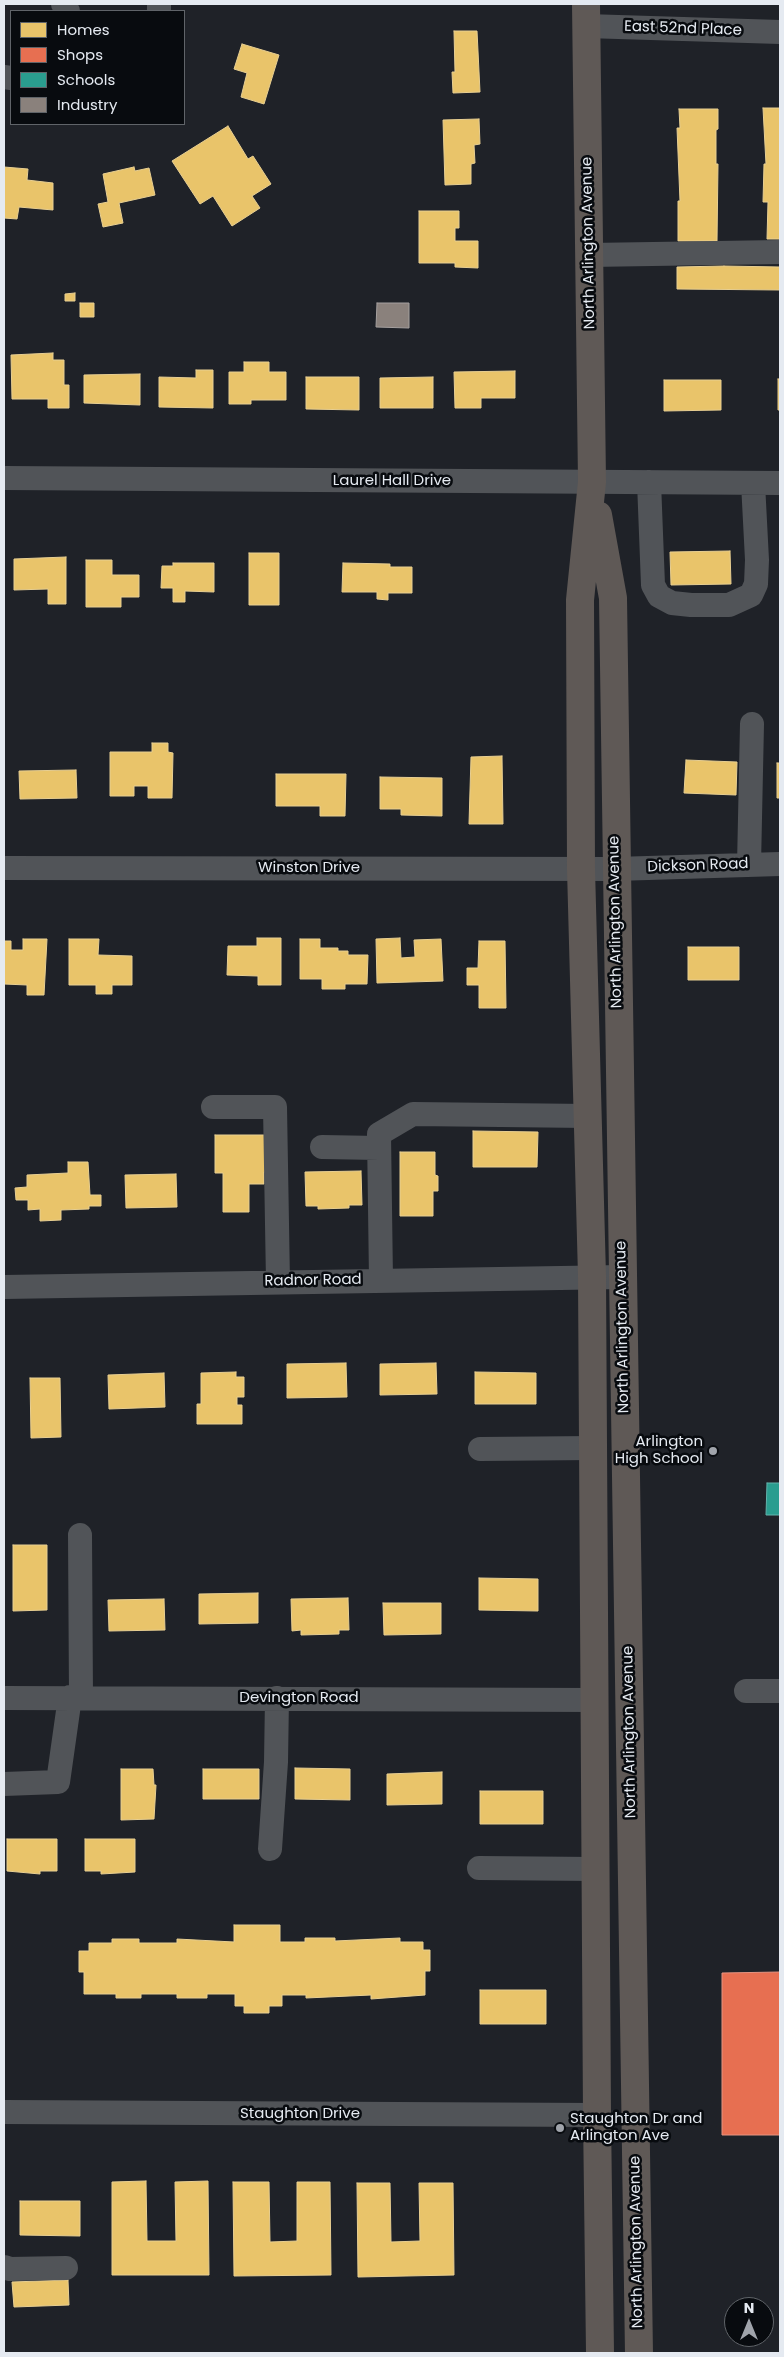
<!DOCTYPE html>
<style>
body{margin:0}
#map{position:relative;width:784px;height:2357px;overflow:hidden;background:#1f2228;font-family:Poppins,sans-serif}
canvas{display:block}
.frame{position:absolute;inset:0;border:5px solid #e5eaf1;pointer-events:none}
.legend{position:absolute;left:10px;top:10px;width:175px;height:115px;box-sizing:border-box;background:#080b0f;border:1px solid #606469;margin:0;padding:6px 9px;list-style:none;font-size:15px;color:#e5eaf1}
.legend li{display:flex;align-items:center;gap:10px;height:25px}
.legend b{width:25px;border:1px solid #606469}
.north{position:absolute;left:724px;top:2297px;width:50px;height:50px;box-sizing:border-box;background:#080b0f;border:1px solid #606469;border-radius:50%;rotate:0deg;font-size:14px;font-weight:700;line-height:20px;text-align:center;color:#e5eaf1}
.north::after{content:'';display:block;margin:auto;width:18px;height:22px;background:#a0a4ab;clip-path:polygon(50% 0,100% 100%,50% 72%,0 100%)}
</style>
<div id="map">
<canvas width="784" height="2357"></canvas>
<div class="frame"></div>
<ul class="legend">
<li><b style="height:14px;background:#e9c46a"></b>Homes</li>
<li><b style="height:14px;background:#e76f51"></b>Shops</li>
<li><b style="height:14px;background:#2a9d8f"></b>Schools</li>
<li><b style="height:14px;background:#8a817c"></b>Industry</li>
</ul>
<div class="north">N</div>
</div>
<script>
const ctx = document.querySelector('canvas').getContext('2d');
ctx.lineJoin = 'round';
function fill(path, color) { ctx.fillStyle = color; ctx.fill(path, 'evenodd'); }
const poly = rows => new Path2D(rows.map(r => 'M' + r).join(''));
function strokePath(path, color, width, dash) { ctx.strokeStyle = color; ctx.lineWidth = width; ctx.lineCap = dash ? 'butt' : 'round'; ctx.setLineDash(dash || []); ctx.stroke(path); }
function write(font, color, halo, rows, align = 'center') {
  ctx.font = font + ' Poppins,sans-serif'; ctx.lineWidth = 5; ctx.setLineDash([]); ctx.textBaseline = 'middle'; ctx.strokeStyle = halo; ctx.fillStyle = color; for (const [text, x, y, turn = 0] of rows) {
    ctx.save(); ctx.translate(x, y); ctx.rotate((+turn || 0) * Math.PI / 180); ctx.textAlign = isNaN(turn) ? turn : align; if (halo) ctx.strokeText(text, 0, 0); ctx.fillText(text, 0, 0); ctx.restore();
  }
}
const homes = poly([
 [454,31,477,31,480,92,453,93,452,72,455,72,454,31],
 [242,44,279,55,264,104,241,97,247,73,234,69,242,44],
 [763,108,780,108,780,239,767,239,768,202,763,202,764,164,766,164,763,108],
 [679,109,718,109,718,129,716,130,716,164,718,164,717,241,678,241,678,201,680,201,677,128,680,128,679,109],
 [479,119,480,144,474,145,475,163,471,164,471,184,445,185,443,120,479,119],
 [228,126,248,159,253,156,271,184,252,196,260,208,232,226,213,196,200,204,172,161,228,126],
 [4,167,28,169,27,180,53,183,53,210,19,207,17,219,4,218,4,167],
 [134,167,135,171,149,168,155,195,119,203,123,223,103,227,98,204,108,202,103,174,134,167],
 [419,211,459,211,459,228,455,228,455,241,478,241,478,268,455,267,455,263,419,263,419,211],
 [724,266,780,267,780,290,677,289,677,267,724,266],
 [75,293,75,301,65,301,65,294,75,293],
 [80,303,94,303,94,317,80,317,80,303],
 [53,353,53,360,64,360,64,385,69,385,69,408,48,408,48,399,12,399,11,355,53,353],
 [244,362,269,362,269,372,286,372,286,400,251,400,251,404,229,404,229,372,244,372,244,362],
 [196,370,213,370,213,408,159,407,159,377,196,378,196,370],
 [515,371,515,398,481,398,481,408,455,408,454,372,515,371],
 [140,374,140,405,84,403,84,375,140,374],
 [306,377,359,377,359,410,306,409,306,377],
 [433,377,433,408,380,408,380,378,433,377],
 [778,379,780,379,780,410,778,410,778,379],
 [664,380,721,380,721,410,664,411,664,380],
 [730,551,731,584,671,585,670,552,730,551],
 [249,553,279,553,279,605,249,605,249,553],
 [66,557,66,604,48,604,48,589,14,590,14,559,66,557],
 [86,560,112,560,112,575,139,575,139,597,121,597,121,607,86,607,86,560],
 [173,563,214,563,214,592,185,591,185,602,173,602,173,588,161,588,162,566,173,566,173,563],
 [343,563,390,564,390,567,412,567,412,593,388,593,388,600,377,599,377,592,342,592,343,563],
 [152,743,168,743,168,752,173,753,172,798,148,798,148,786,134,786,134,796,110,796,110,752,152,752,152,743],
 [502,756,503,824,469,824,471,757,502,756],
 [686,760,737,762,736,795,684,793,686,760],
 [777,763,780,763,780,798,777,798,777,763],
 [76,770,77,798,20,799,19,771,76,770],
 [276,774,346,774,345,816,320,816,320,806,276,806,276,774],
 [380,777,442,778,442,816,401,815,401,809,380,809,380,777],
 [257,938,281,938,281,985,258,985,258,976,227,975,228,946,257,946,257,938],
 [400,938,401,958,415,957,414,940,441,939,443,981,377,983,376,939,400,938],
 [23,939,47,939,44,995,27,995,27,985,4,984,4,941,11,941,11,950,23,950,23,939],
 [69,939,99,939,98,955,132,956,132,985,112,985,112,994,96,994,96,985,69,985,69,939],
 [300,939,320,939,320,948,338,948,338,951,348,951,348,955,368,955,367,984,345,984,345,989,322,989,322,979,300,979,300,939],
 [479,941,505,941,506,1008,479,1008,479,985,467,985,467,968,478,968,479,941],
 [688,947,739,947,739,980,688,980,688,947],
 [473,1131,538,1132,537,1167,473,1167,473,1131],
 [215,1135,266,1135,266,1172,264,1172,264,1184,249,1184,249,1212,223,1212,223,1173,215,1173,215,1135],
 [400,1152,435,1152,435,1175,438,1176,438,1191,433,1191,433,1216,400,1216,400,1152],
 [68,1162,88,1162,90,1195,101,1195,101,1206,89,1206,89,1209,61,1210,61,1220,40,1221,40,1209,28,1210,28,1200,16,1200,15,1188,27,1187,27,1175,68,1173,68,1162],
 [361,1171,362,1205,349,1205,349,1208,318,1209,318,1206,306,1206,305,1172,361,1171],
 [176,1174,177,1207,126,1208,125,1175,176,1174],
 [346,1363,347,1397,287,1398,287,1364,346,1363],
 [436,1363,437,1394,380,1395,380,1364,436,1363],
 [236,1372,236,1377,244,1377,244,1397,237,1397,237,1405,242,1405,242,1424,197,1424,197,1404,201,1404,201,1373,236,1372],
 [475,1372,536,1373,536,1404,475,1404,475,1372],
 [164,1373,165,1407,109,1409,108,1375,164,1373],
 [30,1378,60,1378,61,1437,31,1438,30,1378],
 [13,1545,47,1545,47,1610,13,1611,13,1545],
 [479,1578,538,1579,538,1611,479,1610,479,1578],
 [258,1593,258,1623,199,1624,199,1594,258,1593],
 [348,1598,349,1630,339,1630,339,1634,301,1635,301,1630,292,1631,291,1599,348,1598],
 [164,1599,165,1630,109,1631,108,1600,164,1599],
 [383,1603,441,1603,441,1634,384,1635,383,1603],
 [295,1768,350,1769,350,1800,295,1799,295,1768],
 [121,1769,153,1769,154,1785,156,1785,154,1819,121,1820,121,1769],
 [203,1769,259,1769,259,1799,203,1799,203,1769],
 [442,1772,442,1804,387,1805,387,1774,442,1772],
 [480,1791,543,1791,543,1824,480,1824,480,1791],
 [7,1839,57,1839,57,1871,40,1871,40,1874,7,1871,7,1839],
 [85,1839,135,1839,135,1872,101,1874,101,1871,85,1871,85,1839],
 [234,1925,280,1925,280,1942,305,1942,305,1938,335,1938,335,1941,400,1938,400,1942,423,1942,423,1950,430,1950,430,1971,425,1971,425,1995,371,1999,371,1995,306,1998,306,1995,282,1995,282,2006,269,2006,269,2013,244,2013,244,2006,235,2006,235,1994,207,1994,207,1998,177,1998,177,1994,141,1994,141,1998,116,1998,116,1994,84,1994,84,1972,79,1972,79,1951,89,1951,89,1943,112,1943,112,1939,139,1939,139,1943,177,1943,177,1939,234,1942,234,1925],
 [480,1990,546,1990,546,2024,480,2024,480,1990],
 [146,2181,147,2241,176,2241,175,2182,208,2181,209,2275,112,2275,112,2182,146,2181],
 [233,2182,269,2182,270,2242,297,2241,297,2182,330,2182,331,2275,234,2276,233,2182],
 [357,2183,390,2183,391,2242,420,2241,419,2183,453,2183,454,2275,358,2277,357,2183],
 [20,2201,80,2201,80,2236,20,2235,20,2201],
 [68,2280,69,2305,14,2307,12,2282,68,2280]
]);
fill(homes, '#e9c46a');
strokePath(homes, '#e8cf92', 1);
const shops = poly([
 [780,1972,780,2135,722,2135,722,1973,780,1972]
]);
fill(shops, '#e76f51');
strokePath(shops, '#e69481', 1);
const schools = poly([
 [767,1483,780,1483,780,1515,766,1515,767,1483]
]);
fill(schools, '#2a9d8f');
strokePath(schools, '#62b4ac', 1);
const industry = poly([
 [377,303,409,303,409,328,376,327,377,303]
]);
fill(industry, '#8a817c');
strokePath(industry, '#a5a09f', 1);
strokePath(poly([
 [63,4,68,11],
 [159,11,159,4],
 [586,26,780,32],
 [4,77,11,78],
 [589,255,780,252],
 [4,478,780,483],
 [649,482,653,585,659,596,672,603,691,605,729,605,751,595,756,584,757,560,753,483],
 [749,865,752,724],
 [4,868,615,869,780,864],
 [213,1107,275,1107,278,1282],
 [322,1147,379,1148],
 [381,1280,379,1134,413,1114,588,1116],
 [4,1287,622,1277],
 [480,1449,593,1448],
 [80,1535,81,1697],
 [746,1691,780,1691],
 [4,1698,594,1700],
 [4,1784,58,1782,70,1697],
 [270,1849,276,1762,277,1698],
 [479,1868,595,1869],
 [4,2112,597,2115],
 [4,2267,10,2269,66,2268]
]), '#515458', 24);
strokePath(poly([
 [586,4,592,482,580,600,581,869,592,1276,597,2115,600,2353],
 [598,515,613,598,639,2353]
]), '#5f5956', 28);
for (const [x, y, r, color] of [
 [713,1451,5,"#a0a4ab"],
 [560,2128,5,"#a0a4ab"]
]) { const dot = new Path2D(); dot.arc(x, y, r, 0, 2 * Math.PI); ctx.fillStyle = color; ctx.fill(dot); strokePath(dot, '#080b0f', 2); }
write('15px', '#e5eaf1', '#080b0f', [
 ["East 52nd Place",683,29,2],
 ["North Arlington Avenue",589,243,-91],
 ["Laurel Hall Drive",392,481],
 ["Dickson Road",698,866,-2],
 ["Winston Drive",309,868],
 ["North Arlington Avenue",616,922,-91],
 ["Radnor Road",313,1281,-1],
 ["North Arlington Avenue",623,1327,-91],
 ["Devington Road",299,1698],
 ["North Arlington Avenue",630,1732,-91],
 ["Staughton Drive",300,2114],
 ["North Arlington Avenue",637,2242,-91]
]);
write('15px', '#e5eaf1', '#080b0f', [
 ["Arlington",703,1442],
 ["High School",703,1459],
 ["Staughton Dr and",570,2119,"left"],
 ["Arlington Ave",570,2136,"left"]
], 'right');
</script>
